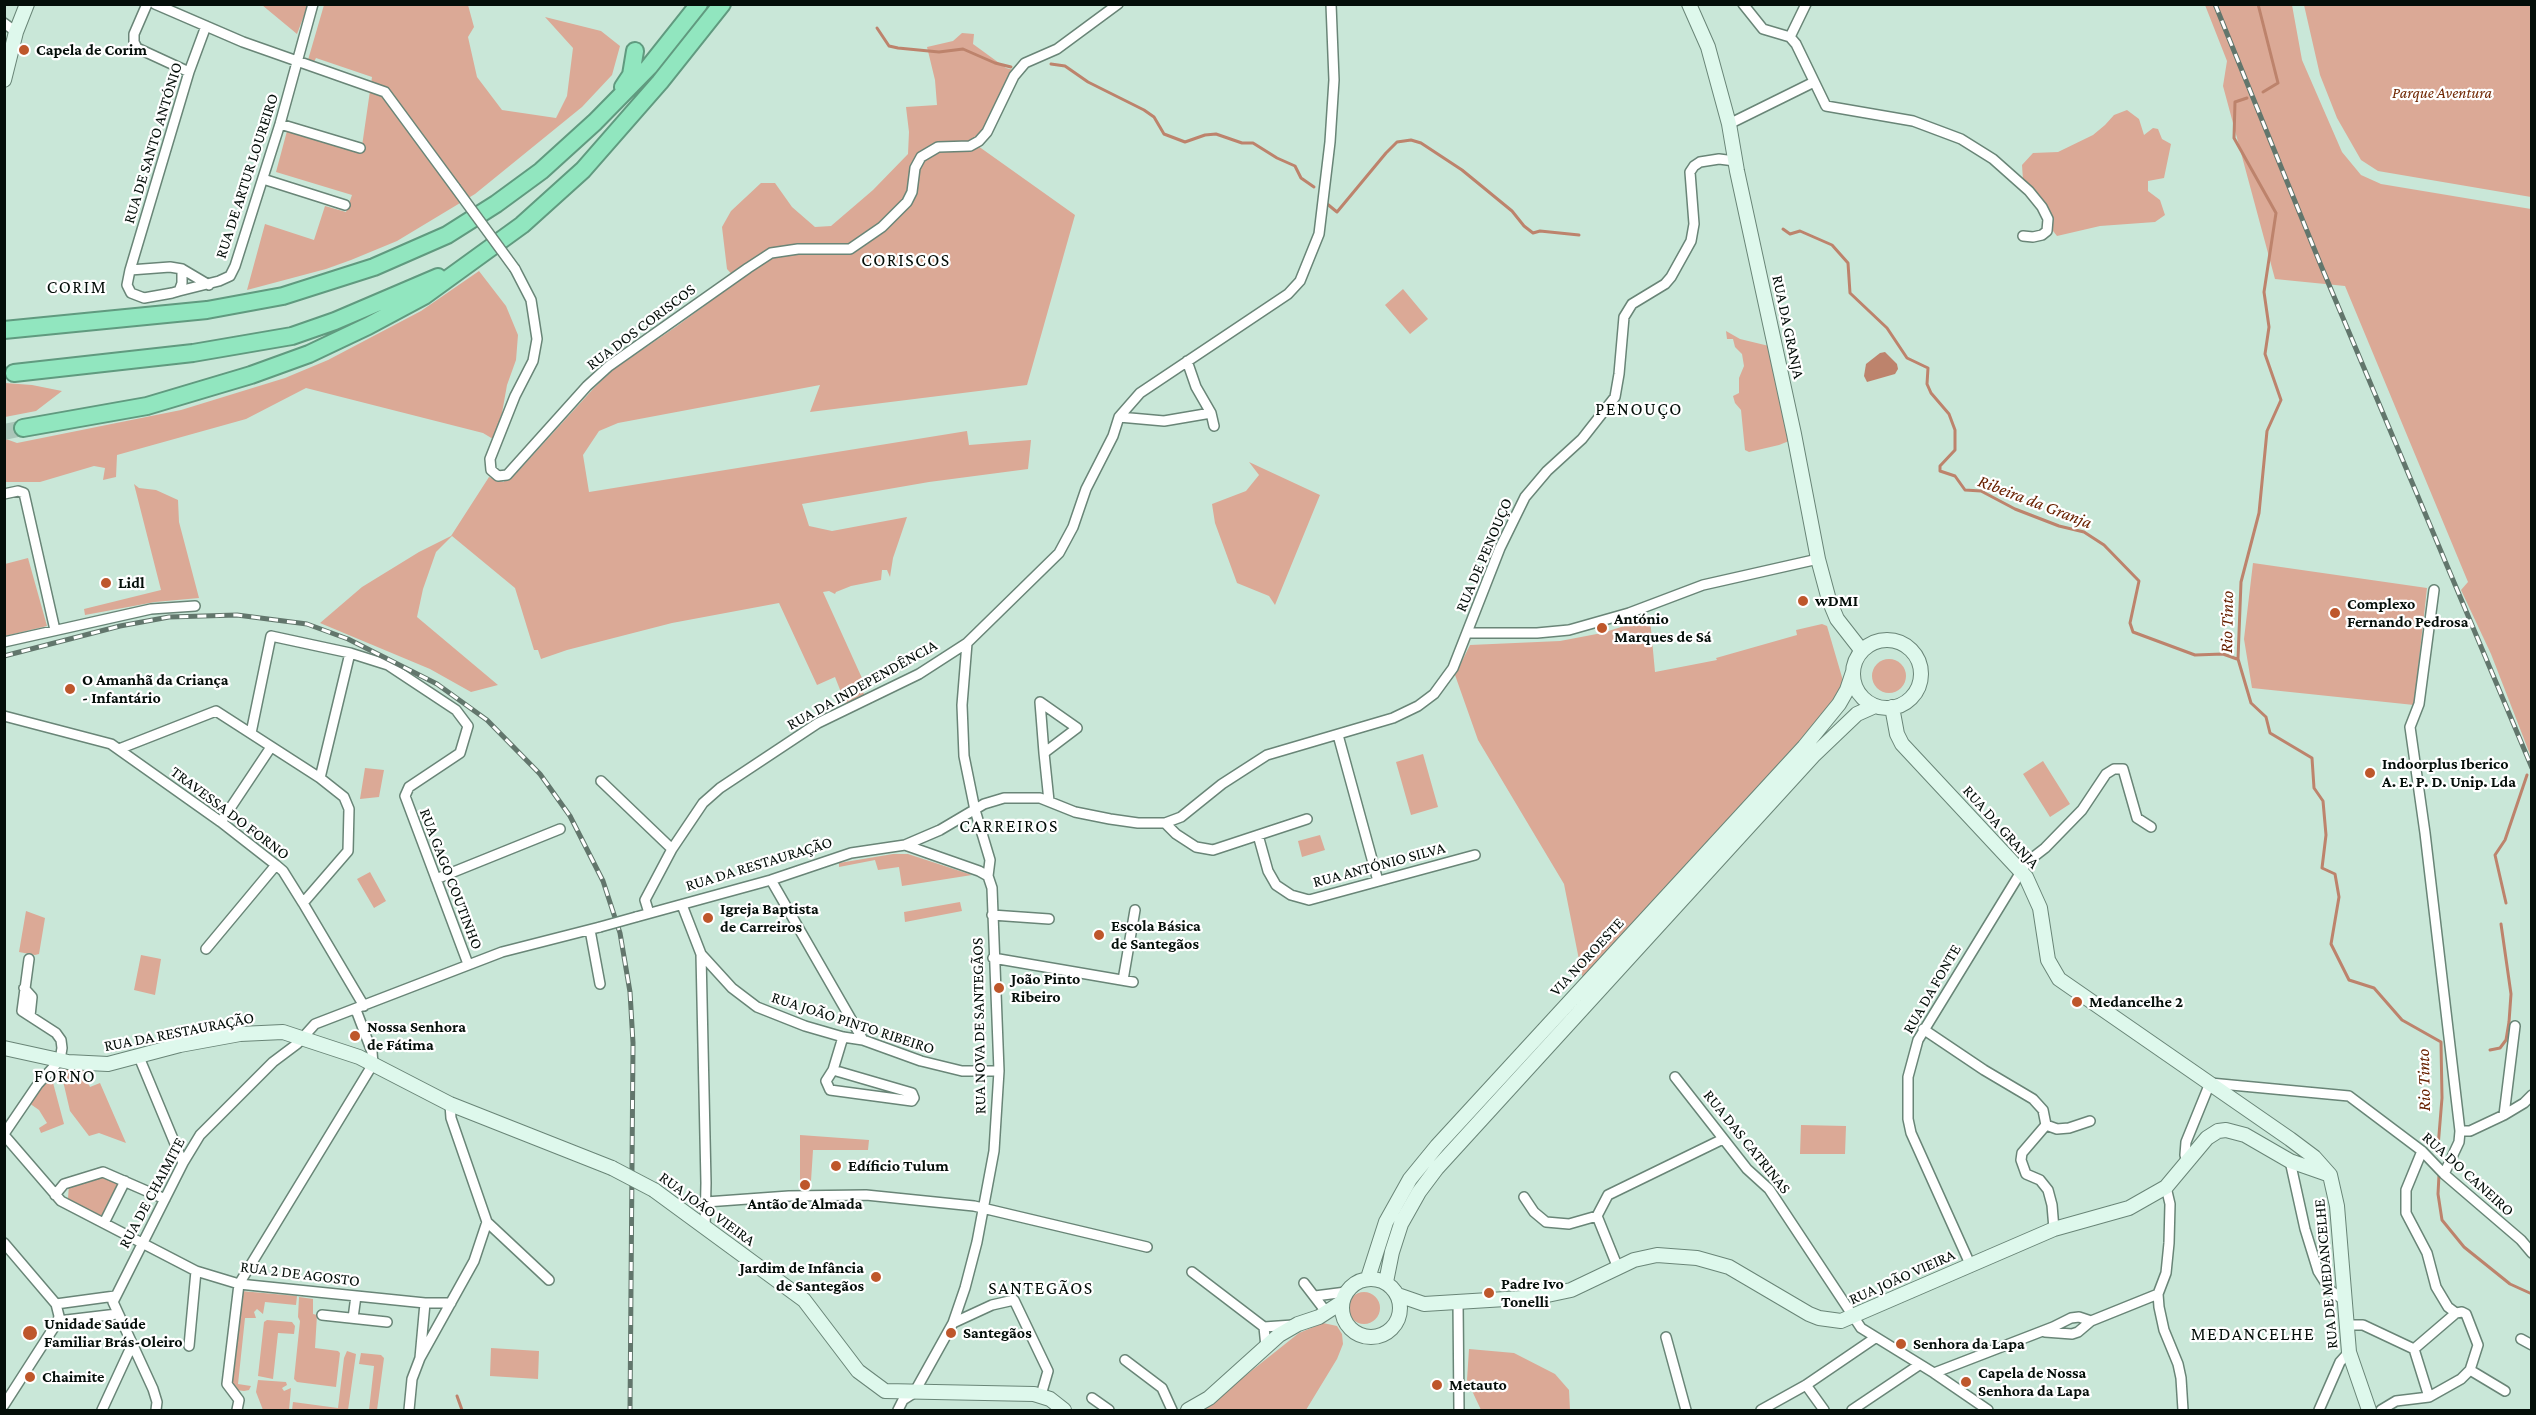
<!DOCTYPE html>
<meta charset="utf-8">
<style>
body{margin:0}
#map{position:relative;width:2536px;height:1415px;overflow:hidden;background:#c9e7d8;font-family:"Crimson Pro",serif}
canvas{display:block}
.frame{position:absolute;inset:0;border:6px solid #040e09;pointer-events:none}
</style>
<div id="map">
<canvas width="2536" height="1415"></canvas>
<div class="frame"></div>
</div>
<script>
const ctx = document.querySelector('canvas').getContext('2d');
ctx.lineJoin = 'round';
function fill(path, color) { ctx.fillStyle = color; ctx.fill(path, 'evenodd'); }
const poly = rows => new Path2D(rows.map(r => 'M' + r).join(''));
function strokePath(path, color, width, dash) { ctx.strokeStyle = color; ctx.lineWidth = width; ctx.lineCap = dash ? 'butt' : 'round'; ctx.setLineDash(dash || []); ctx.stroke(path); }
function write(font, color, halo, rows, align = 'center') {
  ctx.font = font + ' "Crimson Pro",serif'; ctx.lineWidth = 4.5; ctx.setLineDash([]); ctx.textBaseline = 'middle'; ctx.strokeStyle = halo; ctx.fillStyle = color; for (const [text, x, y, turn = 0] of rows) {
    ctx.save(); ctx.translate(x, y); ctx.rotate((+turn || 0) * Math.PI / 180); ctx.textAlign = isNaN(turn) ? turn : align; if (halo) ctx.strokeText(text, 0, 0); ctx.fillText(text, 0, 0); ctx.restore();
  }
}
fill(poly([
 [262,5,308,5,297,34],
 [324,5,468,5,474,27,468,37,477,77,502,110,556,118,567,96,573,48,545,17,601,31,620,46,612,75,582,107,475,194,397,241,351,260,326,269,247,290,265,224,314,240,325,206,346,212,352,195,276,172,287,131,361,153,372,77,316,58,314,62,308,60],
 [2205,5,2292,5,2302,60,2342,152,2361,175,2381,184,2531,209,2531,757,2491,654,2461,590,2468,582,2345,286,2275,279,2223,86,2227,61],
 [2304,5,2531,5,2531,197,2378,171,2361,160,2337,118,2320,75],
 [962,33,974,34,973,44,1006,68,1013,70,982,132,971,141,1075,215,1027,385,810,412,820,385,618,423,599,431,583,455,589,492,967,431,969,445,1031,440,1028,469,929,482,802,504,809,526,832,531,907,517,893,558,890,577,887,570,882,570,881,580,851,586,836,592,835,594,829,591,823,592,866,687,862,689,865,697,846,705,835,677,817,685,779,603,672,623,567,650,541,659,538,650,534,650,515,588,452,536,436,552,423,589,417,617,498,685,471,692,430,669,320,623,362,587,419,552,451,536,489,477,500,481,504,482,505,478,511,479,594,388,614,369,677,326,738,281,727,269,722,227,731,211,761,183,775,183,792,207,815,227,831,226,873,190,908,154,909,132,906,107,937,105,935,80,927,47,953,41],
 [2127,110,2139,119,2144,135,2153,128,2158,129,2162,139,2171,144,2164,178,2148,181,2148,191,2160,200,2165,215,2155,222,2100,226,2057,236,2046,222,2041,198,2023,180,2022,165,2033,153,2058,152,2093,135,2105,125,2114,115],
 [479,271,506,306,518,335,516,360,507,385,502,413,493,439,483,433,306,388,246,419,117,455,116,477,103,480,105,468,94,466,40,482,5,482,5,383,32,385,62,391,36,411,5,417,6,439,17,443,181,410,285,378,328,360,421,311],
 [1403,289,1428,319,1410,334,1385,305],
 [1726,331,1740,339,1769,346,1789,441,1779,445,1749,452,1745,450,1741,410,1735,403,1733,396,1739,393,1739,378,1744,366,1742,354,1735,347,1733,339,1727,339],
 [1249,462,1320,495,1275,605,1269,596,1237,583,1215,523,1212,504,1246,491,1259,475],
 [134,484,139,488,156,490,178,500,179,522,199,598,155,602,85,615,84,609,161,590],
 [28,558,47,626,5,636,5,564],
 [2253,563,2427,588,2414,705,2252,688,2244,639],
 [1650,618,1655,672,1717,660,1716,658,1797,635,1796,630,1822,624,1827,626,1844,684,1835,702,1810,734,1583,980,1564,884,1478,740,1455,675,1470,645,1560,641,1602,633],
 '1872 676a17 17 0 1 1 34 0a17 17 0 1 1-34 0Z',
 [1423,754,1438,807,1411,815,1396,762],
 [2043,761,2070,804,2050,817,2023,774],
 [365,768,384,770,379,797,360,799],
 [1320,835,1325,850,1302,857,1298,841],
 [893,854,908,854,972,875,902,886,899,867,878,870,875,860,839,867,839,863],
 [370,872,386,901,374,908,357,879],
 [960,902,962,911,905,922,904,912],
 [26,911,45,918,39,954,35,955,19,952],
 [141,955,161,959,155,995,134,990],
 [93,1067,94,1070,83,1072,90,1087,100,1083,126,1143,99,1133,89,1136,70,1111,63,1081,57,1081,53,1073,68,1068],
 [52,1079,64,1124,41,1133,39,1128,47,1123,39,1110,29,1103,42,1085],
 [1801,1125,1846,1126,1845,1154,1800,1154],
 [800,1135,869,1140,868,1150,813,1150,811,1181,800,1181],
 [101,1176,118,1183,118,1188,102,1217,69,1201,68,1198,69,1185],
 [241,1291,297,1296,296,1305,265,1302,263,1314,257,1309,254,1312,256,1318,245,1318,238,1384,251,1386,249,1390,244,1391,236,1390,232,1382],
 '1348 1308a16 16 0 1 1 32 0a16 16 0 1 1-32 0Z',
 [299,1297,313,1299,313,1314,317,1315,315,1348,338,1351,340,1353,336,1387,297,1382,294,1379,300,1321,298,1317],
 [267,1320,292,1322,295,1326,294,1334,278,1333,273,1379,258,1376,264,1322],
 [1323,1323,1337,1326,1342,1334,1343,1344,1337,1359,1306,1410,1202,1410,1299,1333],
 [491,1348,539,1351,538,1379,490,1376],
 [1469,1349,1514,1353,1555,1374,1569,1390,1570,1410,1481,1410,1467,1380],
 [347,1351,356,1354,348,1410,292,1410,293,1402,338,1408,344,1358],
 [361,1353,381,1355,384,1358,377,1410,369,1410,374,1366,359,1364],
 [258,1380,286,1382,287,1385,282,1388,284,1391,291,1388,289,1410,263,1410,256,1392]
]), '#dba996');
fill(poly([
 [1885,352,1897,364,1898,369,1895,374,1867,382,1864,376,1866,364,1880,353]
]), '#bd836c');
strokePath(poly([
 [2258,4,2278,83,2263,92],
 [877,28,889,46,898,48,939,52,963,49,995,63,1011,67],
 [1051,64,1065,66,1088,82,1144,110,1154,117,1164,134,1185,142,1205,135,1216,134,1242,143,1253,143,1277,158,1295,166,1301,178,1314,187],
 [2247,98,2235,102,2234,138,2276,213,2264,292,2269,327,2265,354,2281,400,2267,431,2259,513,2241,582,2238,659,2251,703,2266,717,2270,733,2312,758,2314,788,2323,801,2326,835,2322,868,2335,874,2339,897,2331,944,2349,980,2374,988,2402,1020,2441,1042,2442,1098,2438,1147],
 [1326,203,1337,212,1386,153,1397,142,1411,140,1421,143,1462,170,1512,211,1524,226,1533,233,1540,231,1579,235],
 [1783,229,1790,234,1800,231,1832,245,1848,263,1850,293,1887,328,1907,358,1928,368,1927,384,1931,393,1949,414,1955,430,1955,450,1940,466,1940,471,1955,476,1965,490,1981,491,2015,509,2059,526,2084,532,2104,545,2139,581,2130,623,2133,632,2195,655,2223,654,2237,659],
 [2506,903,2495,855,2505,840,2527,775],
 [2490,1050,2500,1048,2506,1040,2509,1022,2511,994,2501,924],
 [2439,1175,2438,1194,2442,1220,2464,1247,2510,1284,2532,1294],
 [457,1396,462,1410]
]), '#bd836c', 3);
strokePath(poly([
 [4,432,23,428]
]), '#abc6b9', 16, [16, 8]);
const street = poly([
 [147,4,134,34,134,42,137,48,189,72],
 [155,4,243,42,385,92,455,187],
 [1743,4,1763,29,1790,37],
 [4,23,16,32],
 [1790,37,1796,44,1826,106,1913,121,1961,139,1993,159,2029,191,2042,207,2048,219,2047,231,2042,235,2033,237,2023,236],
 [1790,37,1806,4],
 [280,124,360,148],
 [1729,124,1814,82],
 [263,179,345,205],
 [182,269,182,283,179,291,172,293,144,298,131,293,127,285,130,270,170,267,182,269,209,285],
 [515,269,531,300,537,339,533,361,515,396,490,459,491,470,498,476,507,475,587,386,609,366,748,268,771,253,798,249,850,249,882,227,907,202,912,192,915,168,921,157,938,147,970,146,979,141,987,132,1014,76,1025,63,1057,49,1118,4],
 [130,270,189,72,206,26],
 [179,291,219,281,230,276,235,266,280,124,313,4],
 [1211,413,1214,426],
 [1119,417,1164,421,1211,413,1196,387,1187,361],
 [4,494,18,491,24,493,55,630],
 [2434,590,2419,704,2410,727,2425,833,2460,1131,2459,1142,2444,1174],
 [1468,633,1537,633,1569,630,1629,613,1703,585,1818,559],
 [4,642,151,609,195,606],
 [967,643,962,705,964,756,975,810,990,860,988,876],
 [4,716,111,744,221,822,276,865,283,871,303,903,364,1006],
 [251,733,271,636,350,653,388,665,456,710,468,726,460,753,409,787,405,796,468,964],
 [1338,735,1378,881],
 [119,749,216,711,320,778,344,797,349,809,348,851,303,903],
 [1044,753,1040,702,1077,728,1044,753,1049,801],
 [320,778,350,653],
 [601,781,672,849],
 [221,822,271,747],
 [1165,823,1176,834,1196,847,1213,850,1307,819],
 [1258,835,1268,871,1276,885,1291,895,1309,900,1475,855],
 [436,879,560,829],
 [771,880,863,1040],
 [682,905,701,954,732,988,757,1007,805,1026,843,1037,863,1040,921,1061,962,1071,999,1071],
 [649,913,645,900,672,849,703,803,720,788,818,723,919,674,967,643,1059,553,1073,527,1086,489,1113,436,1119,417,1140,393,1288,294,1300,281,1319,234,1330,142,1334,80,1331,4],
 [992,915,1049,919],
 [636,917,771,880,851,853,905,845,940,830,984,804,1004,798,1040,798,1075,812,1110,819,1138,823,1165,823,1181,817,1222,784,1267,755,1393,718,1418,706,1434,694,1453,668,1500,548,1525,497,1547,471,1582,439,1615,397,1619,374,1624,317,1632,304,1665,284,1671,277,1691,241,1694,224,1690,172,1694,166,1700,162,1719,159,1735,161],
 [590,930,600,984],
 [206,949,276,865],
 [701,954,706,1183,705,1228],
 [993,958,1133,982],
 [1123,980,1135,910],
 [24,988,32,997,30,1016],
 [1923,1029,1984,1070,2033,1099,2043,1110,2046,1125,2022,1153,2021,1160,2026,1174,2040,1180,2048,1190,2052,1205,2054,1229],
 [139,1057,183,1163],
 [833,1070,912,1093,914,1098,912,1101,830,1090,826,1081,833,1070,843,1037],
 [1675,1077,1747,1169,1769,1189,1861,1328,1934,1373,1988,1410],
 [450,1104,451,1118,487,1222,549,1280],
 [2504,1115,2515,1026],
 [2046,1125,2057,1129,2069,1128,2090,1121],
 [2460,1131,2470,1131,2504,1115,2524,1103,2532,1095],
 [4,1134,38,1084,60,1060,62,1048,61,1040,56,1033,22,1011,29,959],
 [4,1135,61,1201,196,1271,239,1284,425,1303,451,1303],
 [2422,1151,2406,1190,2406,1213,2427,1253,2436,1287,2448,1307,2456,1313],
 [2290,1161,2305,1229,2318,1271,2330,1290,2345,1301],
 [2187,1162,2185,1155,2186,1142,2210,1083,2349,1096,2422,1151,2444,1174,2521,1240,2532,1253],
 [2166,1187,2170,1204,2169,1243,2166,1273,2158,1294,2159,1307,2164,1330,2178,1364,2181,1378,2183,1410],
 [55,1195,64,1184,103,1172,165,1199],
 [1524,1197,1534,1212,1546,1222,1569,1224,1597,1216],
 [706,1202,789,1196,866,1195,974,1206,1147,1247],
 [104,1223,125,1181],
 [4,1243,56,1304,59,1316,58,1321,4,1405],
 [1970,1264,1911,1133,1908,1119,1908,1077,1918,1040,2027,862,2045,848,2082,810,2106,774,2114,769,2123,769,2137,818,2151,827],
 [1618,1268,1597,1216,1608,1195,1723,1139],
 [1192,1272,1264,1327],
 [1304,1283,1327,1313],
 [1315,1296,1346,1292],
 [1458,1302,1459,1410],
 [56,1304,115,1296],
 [322,1315,387,1322],
 [353,1318,356,1296],
 [58,1321,117,1314],
 [953,1323,992,1305,1014,1300,1048,1371,1041,1395],
 [2347,1325,2363,1325,2414,1349,2429,1397],
 [2045,1332,2072,1334,2078,1332,2091,1321,2158,1294],
 [1666,1337,1686,1410],
 [2521,1339,2532,1345],
 [189,1346,196,1271],
 [1266,1347,1264,1327,1293,1325],
 [420,1358,474,1261,487,1222],
 [1125,1360,1162,1388,1172,1410],
 [2470,1370,2505,1391],
 [1934,1373,2053,1327,2071,1318,2079,1317,2091,1321],
 [1806,1385,1824,1410],
 [1092,1398,1109,1410],
 [102,1410,132,1345],
 [156,1410,157,1402,153,1389,113,1302,183,1163,200,1135,273,1062,297,1044,315,1024,502,952,600,927],
 [237,1410,239,1400,227,1384,239,1284,373,1064,372,1052,356,1010],
 [409,1410,412,1379,420,1358,425,1303],
 [898,1410,903,1400,914,1393,953,1323,965,1288,977,1242,994,1151,999,1071,992,888,988,876,979,871,905,845],
 [1761,1410,1806,1385,1875,1338],
 [1852,1410,1919,1365],
 [2319,1410,2340,1362,2349,1352],
 [2381,1410,2396,1401,2429,1397,2461,1379,2470,1370,2478,1345,2466,1314,2462,1312,2456,1313,2414,1349]
]);
const secondary = poly([
 [1689,4,1708,47,1729,124,1737,171,1794,434,1818,559,1829,600,1837,619,1862,651],
 [4,80,16,32,27,4],
 '1853 674a34 34 0 1 1 68 0a34 34 0 1 1-68 0Z',
 [1892,707,1897,734,1902,744,2026,877,2040,908,2048,960,2059,979,2290,1139,2314,1157,2330,1175,2337,1206,2349,1352,2369,1410],
 [4,1048,68,1062,108,1064,180,1045,240,1034,283,1032,359,1057,450,1104,612,1168],
 [654,1190,804,1300,858,1371,885,1391,1034,1394,1050,1399,1064,1410],
 [1368,1278,1386,1222,1410,1179,1437,1146,1804,747,1839,704,1847,690,1853,672],
 '1342 1308a29 29 0 1 1 58 0a29 29 0 1 1-58 0Z',
 [1386,1282,1392,1252,1401,1224,1419,1192,1437,1168,1813,756,1857,714,1875,706],
 [1398,1295,1424,1304,1538,1297,1571,1290,1634,1260,1657,1255,1697,1258,1729,1267,1809,1314,1819,1318,1841,1321,2054,1229,2129,1208,2166,1187,2207,1138,2218,1131,2226,1130,2245,1135,2290,1161,2330,1175],
 [1188,1410,1209,1398,1279,1335,1298,1324,1319,1317,1342,1302]
]);
const highway = poly([
 [623,87,631,75,635,51],
 [4,330,207,310,283,296,374,267,447,235,496,204,541,171,595,122,649,67,699,4],
 [14,373,193,353,292,336,335,321,438,277],
 [23,428,147,406,251,375,309,354,368,326,424,296,522,225,583,170,660,82,722,4]
]);
strokePath(street, '#698577', 12);
strokePath(secondary, '#698577', 16);
strokePath(highway, '#609a7f', 20);
strokePath(street, '#fff', 9);
strokePath(secondary, '#def8ec', 14);
strokePath(highway, '#91e6bf', 16);
const rail = poly([
 [2215,4,2322,268,2532,768],
 [4,656,120,626,169,617,237,615,307,624,348,639,437,684,487,720,540,774,570,816,603,881,620,933,630,992,633,1043,630,1410]
]);
strokePath(rail, '#62766c', 5);
strokePath(rail, '#fff', 3, [9]);
const streetBridge = poly([
 [455,187,515,269],
 [600,927,636,917]
]);
const secondaryBridge = poly([
 [612,1168,654,1190]
]);
strokePath(streetBridge, '#698577', 12, []);
strokePath(secondaryBridge, '#698577', 16, []);
strokePath(streetBridge, '#fff', 9);
strokePath(secondaryBridge, '#def8ec', 14);
for (const [x, y, r, color] of [
 [24,50,6,"#be572b"],
 [106,583,6,"#be572b"],
 [1803,601,6,"#be572b"],
 [2335,613,6,"#be572b"],
 [1602,628,6,"#be572b"],
 [70,689,6,"#be572b"],
 [2370,773,6,"#be572b"],
 [708,918,6,"#be572b"],
 [1099,935,6,"#be572b"],
 [999,988,6,"#be572b"],
 [2077,1002,6,"#be572b"],
 [355,1036,6,"#be572b"],
 [836,1166,6,"#be572b"],
 [805,1185,6,"#be572b"],
 [876,1277,6,"#be572b"],
 [1489,1293,6,"#be572b"],
 [30,1333,8,"#be572b"],
 [951,1333,6,"#be572b"],
 [1901,1344,6,"#be572b"],
 [30,1377,6,"#be572b"],
 [1966,1382,6,"#be572b"],
 [1437,1385,6,"#be572b"]
]) { const dot = new Path2D(); dot.arc(x, y, r, 0, 2 * Math.PI); ctx.fillStyle = color; ctx.fill(dot); strokePath(dot, '#fff', 2); }
write('bold 16px', '#040e09', '#fff', [
 ["Capela de Corim",36,50],
 ["Lidl",118,583],
 ["wDMI",1815,601],
 ["Complexo",2347,604],
 ["Fernando Pedrosa",2347,622],
 ["António",1614,619],
 ["Marques de Sá",1614,637],
 ["O Amanhã da Criança",82,680],
 ["- Infantário",82,698],
 ["Indoorplus Iberico",2382,764],
 ["A. E. P. D. Unip. Lda",2382,782],
 ["Igreja Baptista",720,909],
 ["de Carreiros",720,927],
 ["Escola Básica",1111,926],
 ["de Santegãos",1111,944],
 ["João Pinto",1011,979],
 ["Ribeiro",1011,997],
 ["Medancelhe 2",2089,1002],
 ["Nossa Senhora",367,1027],
 ["de Fátima",367,1045],
 ["Edíficio Tulum",848,1166],
 ["Antão de Almada",805,1204,"center"],
 ["Jardim de Infância",864,1268,"right"],
 ["de Santegãos",864,1286,"right"],
 ["Padre Ivo",1501,1284],
 ["Tonelli",1501,1302],
 ["Unidade Saúde",44,1324],
 ["Familiar Brás-Oleiro",44,1342],
 ["Santegãos",963,1333],
 ["Senhora da Lapa",1913,1344],
 ["Capela de Nossa",1978,1373],
 ["Senhora da Lapa",1978,1391],
 ["Chaimite",42,1377],
 ["Metauto",1449,1385]
], 'left');
write('italic 16px', '#712905', '#fff', [
 ["Parque Aventura",2442,93]
]);
write('16px', '#040e09', '#fff', [
 ["RUA DE SANTO ANTÓNIO",153,143,-73],
 ["RUA DE ARTUR LOUREIRO",247,176,-72],
 ["RUA DOS CORISCOS",641,327,-37],
 ["RUA DA GRANJA",1788,327,78],
 ["RUA DE PENOUÇO",1484,555,-67],
 ["RUA DA INDEPENDÊNCIA",862,685,-29],
 ["TRAVESSA DO FORNO",230,813,37],
 ["RUA DA GRANJA",2001,827,48],
 ["RUA DA RESTAURAÇÃO",759,864,-17],
 ["RUA ANTÓNIO SILVA",1379,865,-15],
 ["RUA GAGO COUTINHO",451,879,69],
 ["VIA NOROESTE",1587,957,-47],
 ["RUA DA FONTE",1932,989,-60],
 ["RUA JOÃO PINTO RIBEIRO",853,1023,18],
 ["RUA NOVA DE SANTEGÃOS",979,1026,-91],
 ["RUA DA RESTAURAÇÃO",179,1032,-11],
 ["RUA DAS CATRINAS",1747,1142,51],
 ["RUA DO CANEIRO",2468,1174,42],
 ["RUA DE CHAIMITE",152,1193,-62],
 ["RUA JOÃO VIEIRA",707,1209,36],
 ["RUA 2 DE AGOSTO",300,1274,7],
 ["RUA DE MEDANCELHE",2326,1274,-95],
 ["RUA JOÃO VIEIRA",1902,1277,-24]
]);
ctx.letterSpacing = '1.5px';
write('18px', '#040e09', '#fff', [
 ["CORISCOS",906,260],
 ["CORIM",77,287],
 ["PENOUÇO",1639,409],
 ["CARREIROS",1009,826],
 ["FORNO",65,1076],
 ["SANTEGÃOS",1041,1288],
 ["MEDANCELHE",2253,1334]
]);
ctx.letterSpacing = '0px';
write('italic 18px', '#682100', '#fff', [
 ["Ribeira da Granja",2035,502,21],
 ["Rio Tinto",2227,622,-89],
 ["Rio Tinto",2424,1080,-91]
]);
</script>
